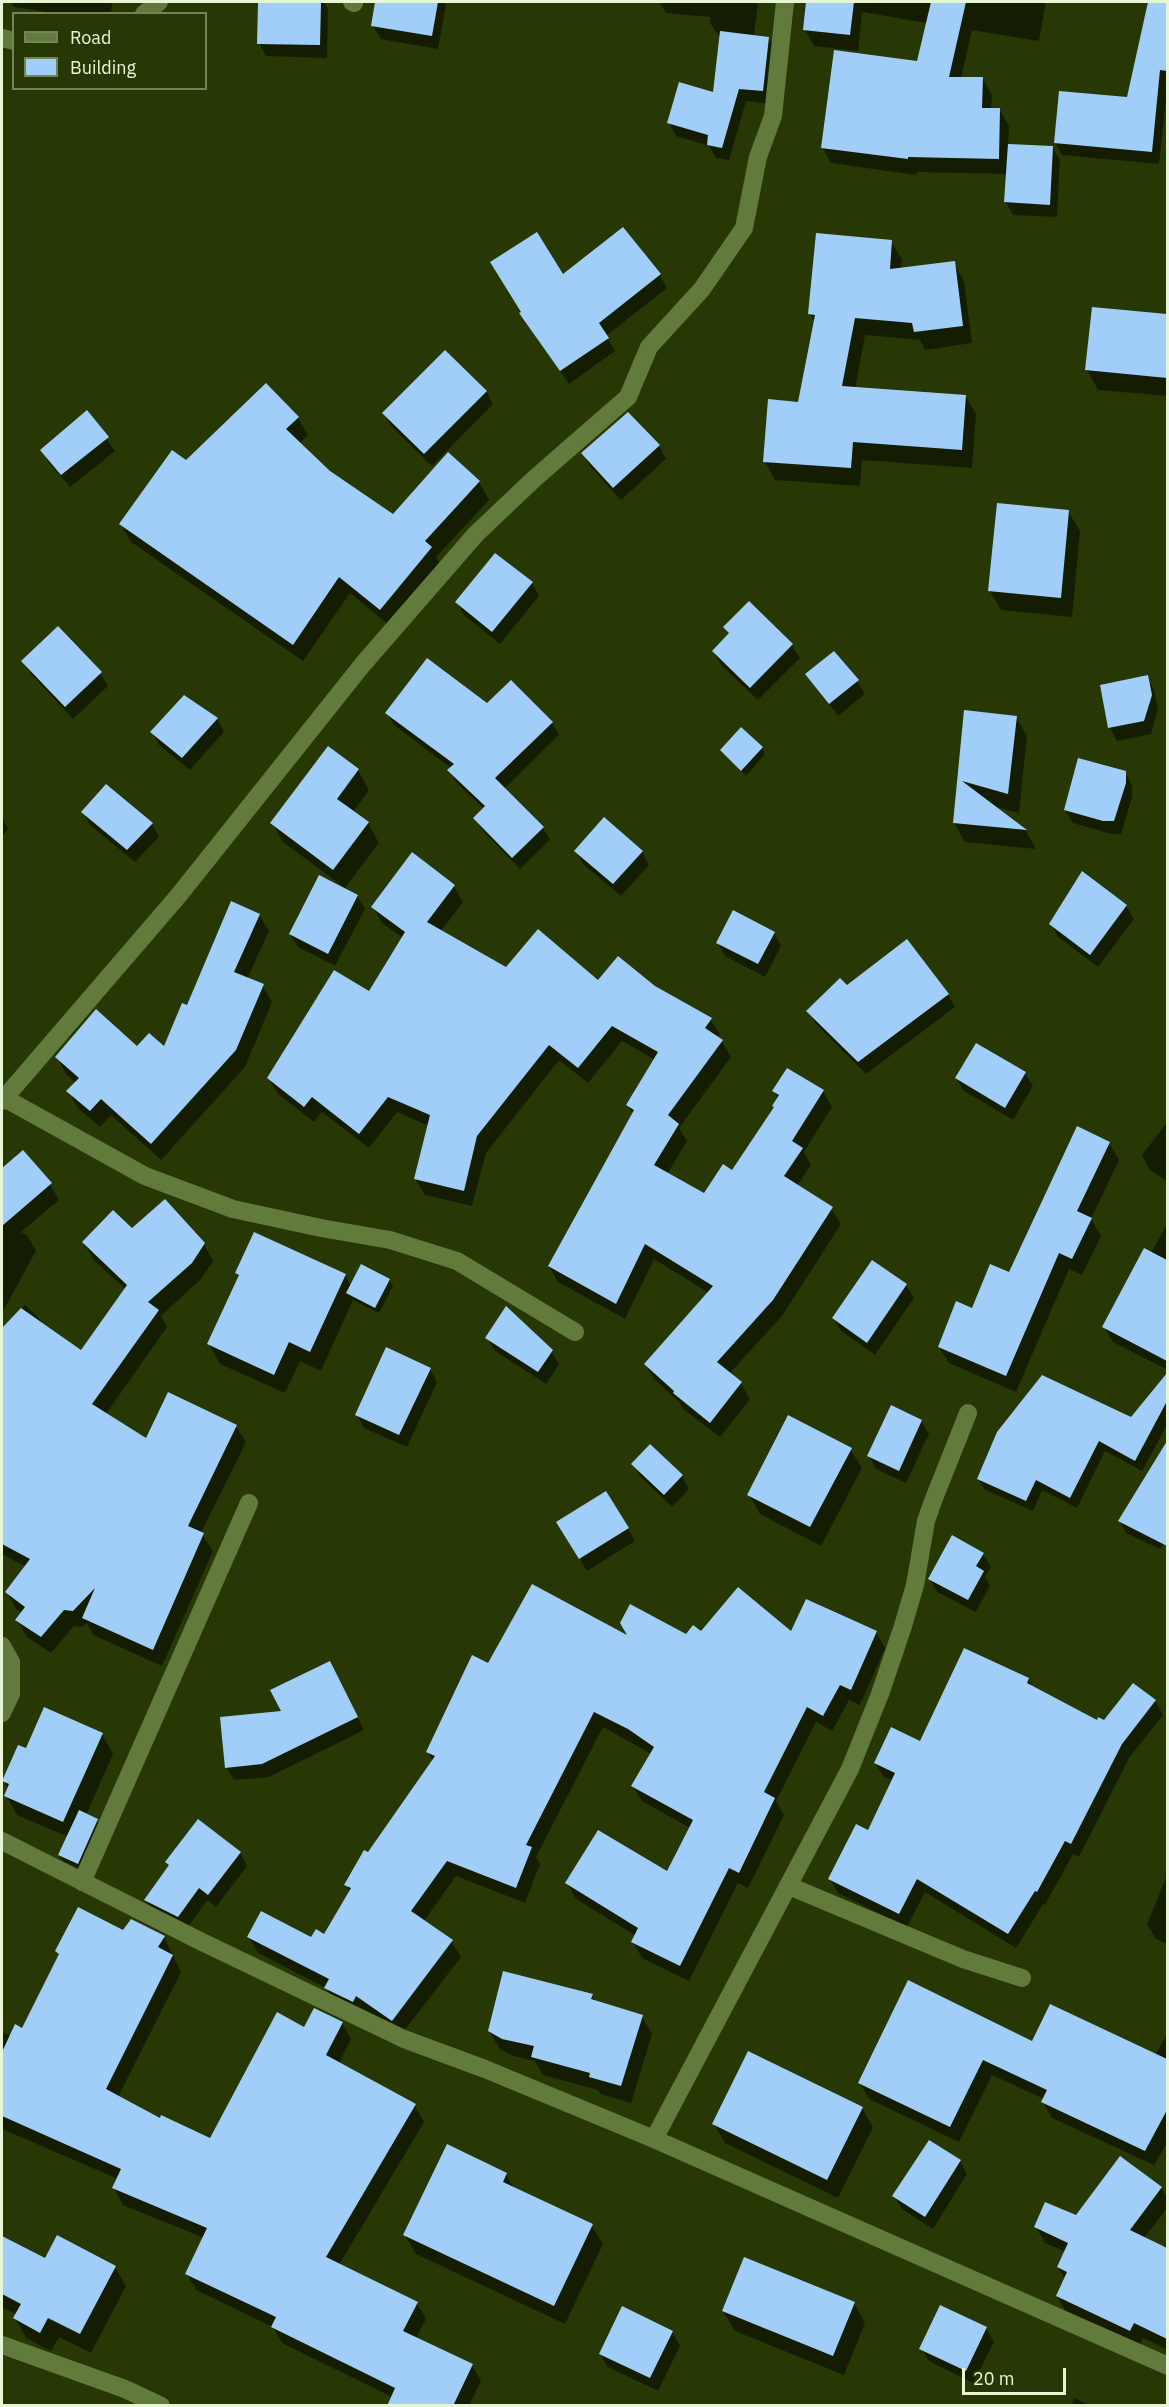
<!DOCTYPE html>
<style>
body{margin:0}
#map{position:relative;width:1169px;height:2407px;overflow:hidden;background:#273805;font-family:"IBM Plex Sans",sans-serif}
canvas{display:block}
.frame{position:absolute;inset:0;border:3px solid #e7f7d5;pointer-events:none}
.legend{position:absolute;left:12px;top:12px;width:195px;height:78px;box-sizing:border-box;background:#273805;border:2px solid #748458;margin:0;padding:8px 10px;list-style:none;font-size:18px;color:#e7f7d5}
.legend li{display:flex;align-items:center;gap:12px;height:30px}
.legend b{width:30px;border:2px solid #748458}
.scale{position:absolute;left:962px;top:2368px;width:104px;height:27px;box-sizing:border-box;border:3px solid #e7f7d5;border-top:0;padding-left:8px;font-size:18px;line-height:21px;white-space:nowrap;color:#e7f7d5;-webkit-text-stroke:4px #273805;paint-order:stroke}
</style>
<div id="map">
<canvas width="1169" height="2407"></canvas>
<div class="frame"></div>
<ul class="legend">
<li><b style="height:8px;background:#627b3c"></b>Road</li>
<li><b style="height:16px;background:#a1cef8"></b>Building</li>
</ul>
<div class="scale">20 m</div>
</div>
<script>
const ctx = document.querySelector('canvas').getContext('2d');
ctx.lineJoin = 'round';
function fill(path, color) { ctx.fillStyle = color; ctx.fill(path, 'evenodd'); }
const poly = rows => new Path2D(rows.map(r => 'M' + r).join(''));
function strokePath(path, color, width, dash) { ctx.strokeStyle = color; ctx.lineWidth = width; ctx.lineCap = dash ? 'butt' : 'round'; ctx.setLineDash(dash || []); ctx.stroke(path); }
fill(poly([
 [11,2,112,2,111,14,59,14,14,7],
 [260,2,324,2,328,9,327,58,266,56,259,43],
 [377,2,444,2,446,5,438,49,381,39,373,26],
 [659,2,758,2,754,36,769,38,776,51,770,104,746,101,729,160,716,158,709,146,676,136,669,123,715,94,721,39,710,23,710,17,666,13],
 [808,2,1046,2,1039,41,972,30,961,78,983,79,992,95,991,110,1000,110,1009,126,1008,145,1052,147,1060,160,1057,217,1013,215,1006,202,1007,174,917,172,916,175,831,163,822,147,918,62,927,23,862,12,858,51,814,46,805,30],
 [1149,2,1168,2,1168,82,1159,164,1062,155,1055,143,1129,99],
 [623,229,660,275,667,288,606,336,615,351,569,384,529,326,523,313,563,276],
 [891,242,902,259,901,270,954,263,964,281,972,343,925,350,920,340,865,335,855,389,966,397,976,414,972,468,862,460,860,486,775,480,765,462,799,403,815,323,810,314],
 [1093,309,1168,315,1168,396,1098,390,1087,370],
 [486,391,493,404,432,466,392,427,384,414],
 [87,412,115,451,70,487,49,463,42,450],
 [628,414,659,446,666,459,621,500,590,466,583,453],
 [298,418,308,435,299,444,329,472,393,516,448,454,479,482,489,500,436,557,441,565,390,626,350,593,303,661,131,542,121,524,186,462],
 [1068,511,1080,531,1072,617,1001,610,990,591],
 [532,583,539,596,500,644,464,615,457,602],
 [749,603,792,645,800,658,758,700,721,665,714,652,730,635,725,627],
 [23,662,100,673,108,686,73,719,31,674],
 [807,674,857,681,865,694,838,716],
 [1147,677,1154,690,1158,709,1151,734,1117,741,1110,728,1102,686],
 [511,682,552,723,559,735,504,789,543,828,550,840,520,869,482,830,475,818,484,809,456,782,449,770,451,768,394,725,387,713,487,705],
 [966,712,1016,717,1027,736,1019,813,992,806,1026,831,1036,849,965,842,954,823],
 [217,719,224,732,190,770,159,745,152,732],
 [328,748,358,770,369,790,353,812,368,823,379,843,345,888,283,842,272,823],
 [762,748,765,754,746,776,722,751],
 [1125,772,1132,786,1132,797,1121,834,1111,834,1073,823,1065,810],
 [106,786,152,824,159,837,135,862,90,825,83,812],
 [2,817,8,829,2,837],
 [576,851,642,852,649,865,621,896,583,864],
 [454,886,463,902,441,931,506,969,654,988,710,1019,720,1034,717,1038,722,1042,731,1057,679,1128,687,1141,667,1174,705,1195,732,1172,775,1107,778,1099,774,1091,823,1091,832,1107,804,1152,811,1165,797,1186,831,1208,841,1224,782,1316,729,1374,741,1383,750,1399,720,1437,683,1409,679,1402,655,1380,645,1364,709,1293,654,1259,625,1319,558,1282,549,1266,633,1114,628,1105,655,1060,622,1041,588,1083,559,1060,486,1153,472,1206,425,1195,415,1179,429,1126,397,1112,369,1148,322,1112,314,1122,278,1094,268,1078,370,993,403,938,382,923,373,907],
 [357,896,365,909,335,966,298,947,290,934],
 [1126,906,1134,919,1098,967,1058,937,1051,924],
 [259,915,269,931,247,979,262,985,272,1002,245,1067,161,1160,111,1115,100,1127,78,1108,68,1091,76,1083,66,1074,57,1057,137,1048,165,1049],
 [774,933,781,946,765,977,725,956,718,943],
 [847,987,948,995,955,1007,866,1074,815,1023,808,1011],
 [1025,1073,1033,1086,1013,1120,964,1091,956,1078],
 [1168,1121,1168,1182,1150,1170,1142,1155],
 [1109,1143,1119,1160,1091,1219,1101,1236,1082,1275,1069,1269,1016,1392,949,1363,939,1347,973,1310,1010,1274],
 [23,1152,50,1184,59,1200,21,1232,27,1235,36,1251,2,1313,2,1170],
 [1168,1222,1168,1370,1113,1342,1104,1327,1151,1253],
 [132,1230,204,1244,213,1261,201,1279,161,1316,167,1327,106,1414,147,1440,236,1426,246,1442,201,1533,213,1551,162,1666,93,1635,87,1623,83,1627,74,1626,51,1653,27,1637,17,1620,22,1613,16,1609,7,1592,26,1567,2,1554,2,1451,64,1339,82,1352,126,1290,93,1259,84,1243],
 [872,1262,906,1285,914,1298,875,1355,841,1331,833,1318],
 [236,1273,345,1275,351,1286,389,1280,393,1286,379,1313,353,1300,321,1371,300,1361,285,1393,220,1364,209,1344,239,1278],
 [25,1305,39,1318,48,1333,2,1392,2,1330],
 [487,1338,551,1351,559,1364,546,1384,495,1351],
 [430,1369,437,1382,407,1447,364,1428,357,1415],
 [1168,1375,1168,1423,1142,1471,1105,1451,1077,1508,1042,1490,1033,1511,985,1490,978,1479,1132,1419],
 [921,1421,929,1434,906,1483,876,1469,869,1456],
 [850,1449,862,1468,821,1546,760,1514,749,1495],
 [633,1464,682,1476,689,1489,672,1507,641,1477],
 [1153,1467,1168,1475,1168,1538,1160,1549,1126,1533,1120,1521],
 [628,1528,635,1541,587,1571,565,1535],
 [952,1537,983,1554,991,1567,985,1576,990,1586,976,1612,937,1592,930,1579],
 [876,1632,885,1648,860,1705,849,1700,832,1731,816,1722,776,1801,784,1815,748,1888,738,1883,689,1981,642,1958,633,1942,636,1936,576,1899,567,1883,668,1873,690,1828,642,1801,633,1786,651,1754,603,1727,536,1857,540,1864,525,1903,456,1876,424,1921,451,1941,461,1957,401,2035,335,2004,326,1988,258,1953,249,1937,312,1939,325,1936,350,1892,346,1885,433,1761,428,1752,489,1665,630,1638,687,1636,702,1633],
 [336,1676,364,1730,269,1777,234,1780,226,1767],
 [1028,1679,1034,1689,1097,1722,1104,1722,1155,1701,1163,1715,1129,1758,1079,1857,1073,1854,1045,1905,1043,1904,1016,1948,925,1892,907,1927,838,1893,830,1879,869,1832,893,1781,884,1777,875,1763,921,1743],
 [102,1734,113,1754,86,1815,96,1820,100,1826,81,1869,63,1861,59,1855,68,1837,17,1815,6,1795,8,1789,4,1781,27,1750],
 [240,1853,247,1866,216,1907,207,1900,186,1930,154,1913,146,1900,170,1867,167,1862],
 [1168,1873,1168,1944,1156,1939,1147,1924],
 [124,1932,164,1937,181,1972,118,2097,161,2120,211,2140,305,2030,342,2023,351,2039,339,2063,415,2106,424,2122,339,2265,417,2303,426,2319,416,2338,472,2365,481,2381,469,2406,388,2406,392,2397,282,2343,273,2327,196,2290,187,2274,204,2238,123,2205,114,2188,118,2179,2,2129,2,2032,11,2036,22,2030,60,1956,57,1951],
 [592,1996,596,2002,642,2017,652,2034,631,2103,601,2094,598,2090,543,2075,535,2061,513,2056,500,2049,489,2031],
 [1168,2033,1168,2141,1154,2165,1052,2118,1043,2102,1044,2099,992,2075,959,2142,869,2099,860,2083,1033,2043,1155,2055],
 [862,2108,873,2127,838,2198,725,2143,714,2124],
 [1120,2158,1161,2188,1168,2199,1168,2207,1144,2238,1168,2249,1168,2350,1143,2338,1139,2346,1066,2312,1057,2296,1065,2279,1058,2267,1066,2252,1045,2243,1036,2227,1076,2217],
 [1164,2257,1167,2257,1162,2269],
 [960,2161,967,2174,933,2229,902,2209,894,2196],
 [506,2174,515,2190,591,2225,603,2244,565,2324,416,2254,405,2235],
 [8,2241,46,2260,115,2267,126,2286,91,2353,59,2337,51,2351,26,2338,15,2318,17,2315,2,2307,2,2254],
 [854,2303,865,2323,844,2375,735,2331,723,2311],
 [941,2307,986,2328,994,2342,973,2383,929,2361,921,2348],
 [623,2308,672,2332,680,2346,658,2391,608,2367,600,2354],
 [1074,2398,1092,2406,1071,2406]
]), '#0007');
fill(poly([
 [258,2,321,2,320,45,257,44],
 [375,2,438,2,432,36,371,26],
 [806,2,854,2,850,35,803,30],
 [931,2,966,2,949,77,983,77,982,108,1000,108,999,159,908,157,908,159,821,148,834,50,917,61],
 [1148,2,1167,2,1167,71,1160,70,1152,152,1054,143,1059,91,1127,97],
 [720,31,769,37,763,91,739,89,722,148,707,145,708,135,667,123,679,82,713,92],
 [1008,144,1053,146,1050,205,1004,202],
 [623,227,661,274,599,323,609,338,560,371,519,313,521,312,490,262,537,232,563,274],
 [816,233,892,240,890,269,955,261,963,326,914,332,912,323,855,318,842,386,966,395,962,450,853,442,851,468,763,462,768,399,798,402,815,315,808,314],
 [1092,307,1167,314,1167,378,1085,370],
 [445,350,487,391,424,454,382,413],
 [266,383,299,417,286,429,330,471,393,514,448,452,480,481,425,541,432,547,380,610,339,577,293,645,119,524,172,450,186,460],
 [87,410,109,437,61,475,40,450],
 [628,412,660,445,613,488,581,453],
 [997,503,1069,510,1061,598,988,591],
 [495,553,533,582,492,632,455,602],
 [749,601,793,644,750,688,712,651,729,633,723,627],
 [58,626,102,672,65,707,21,661],
 [834,651,859,680,829,704,805,674],
 [427,658,487,703,511,680,553,722,495,778,544,827,512,858,473,818,485,806,447,770,454,764,385,713],
 [1148,675,1152,695,1144,721,1108,728,1100,685],
 [184,695,218,718,182,758,150,732],
 [964,710,1017,716,1008,794,962,781,1027,830,953,823],
 [741,727,763,747,741,771,720,750],
 [328,746,359,769,337,799,369,822,333,870,270,823],
 [1078,758,1126,771,1126,783,1114,821,1103,821,1064,810],
 [106,784,153,823,127,850,81,812],
 [604,817,643,851,613,884,574,851],
 [412,852,455,885,427,922,506,967,538,929,598,980,618,956,655,986,712,1018,705,1028,723,1040,668,1115,679,1124,654,1165,704,1193,723,1164,732,1170,774,1107,772,1106,779,1095,772,1091,787,1068,824,1090,792,1141,803,1148,784,1176,833,1207,773,1300,717,1362,742,1382,710,1423,673,1393,674,1391,644,1364,713,1286,645,1244,616,1304,548,1266,634,1110,626,1105,658,1052,612,1026,578,1068,549,1045,477,1136,464,1191,414,1179,430,1115,388,1097,359,1134,312,1097,304,1107,267,1078,334,970,369,991,405,932,371,907],
 [1082,871,1127,905,1090,955,1049,924],
 [319,875,358,895,328,954,289,934],
 [231,901,260,914,234,972,264,984,236,1050,151,1144,101,1099,90,1111,66,1091,79,1078,55,1057,96,1009,137,1046,149,1033,164,1046,182,1003,187,1005],
 [733,910,775,932,758,964,716,943],
 [907,939,949,994,858,1062,806,1011,840,978,847,985],
 [976,1043,1026,1072,1005,1108,955,1078],
 [1077,1126,1110,1142,1077,1211,1092,1218,1072,1259,1059,1253,1006,1376,938,1347,956,1301,972,1308,990,1264,1009,1272],
 [23,1150,52,1183,2,1226,2,1168],
 [165,1199,205,1243,192,1263,148,1302,159,1310,92,1404,146,1438,168,1392,237,1425,188,1526,204,1533,153,1650,82,1618,95,1588,73,1611,64,1610,41,1637,15,1620,25,1607,5,1592,30,1559,2,1544,2,1328,21,1308,81,1350,127,1285,82,1242,113,1210,132,1228],
 [254,1232,346,1274,310,1352,289,1342,274,1375,207,1344,239,1275,235,1273],
 [1144,1248,1167,1260,1167,1361,1102,1327],
 [872,1260,907,1284,867,1343,832,1318],
 [361,1264,390,1279,375,1308,346,1293],
 [506,1306,553,1350,538,1372,485,1338],
 [386,1347,431,1368,399,1435,355,1415],
 [1167,1373,1167,1401,1135,1461,1099,1441,1070,1498,1036,1480,1026,1501,977,1479,997,1432,1042,1375,1131,1417],
 [891,1405,922,1420,899,1471,867,1456],
 [788,1415,852,1448,810,1527,747,1495],
 [1167,1441,1167,1546,1118,1521],
 [650,1444,683,1475,664,1495,631,1464],
 [606,1491,629,1528,579,1559,556,1522],
 [952,1535,984,1553,976,1566,984,1571,968,1600,928,1579],
 [532,1584,627,1635,620,1623,630,1604,686,1634,693,1625,701,1631,738,1587,791,1631,806,1599,877,1631,851,1690,840,1685,823,1716,807,1707,764,1792,775,1798,739,1873,729,1868,680,1966,631,1942,638,1928,565,1883,598,1830,667,1871,693,1820,631,1786,654,1747,628,1729,594,1712,526,1845,532,1847,516,1888,447,1861,411,1911,453,1940,392,2021,356,1996,353,2002,324,1988,329,1979,247,1937,261,1911,311,1937,316,1929,324,1934,351,1888,344,1885,364,1850,368,1852,435,1756,426,1752,472,1655,488,1663],
 [964,1648,1029,1678,1027,1683,1097,1720,1098,1717,1104,1720,1133,1683,1156,1700,1122,1744,1071,1844,1065,1841,1037,1892,1035,1891,1008,1934,917,1879,899,1914,828,1879,856,1824,868,1830,895,1773,874,1763,891,1727,920,1741],
 [330,1661,358,1717,262,1764,225,1768,220,1717,281,1711,270,1690],
 [44,1707,103,1733,63,1822,4,1796,9,1784,2,1781,18,1745,26,1748],
 [79,1810,98,1819,78,1864,58,1855],
 [198,1819,241,1852,208,1895,199,1888,178,1917,144,1900,169,1865,165,1862],
 [78,1907,123,1930,131,1919,165,1936,158,1947,173,1955,106,2089,160,2118,161,2115,210,2138,277,2012,304,2027,314,2008,343,2022,326,2055,416,2104,326,2257,418,2302,403,2331,473,2364,453,2406,387,2406,395,2388,271,2327,276,2317,185,2274,207,2228,112,2188,121,2169,2,2116,2,2052,15,2024,22,2028,59,1954,55,1951],
 [503,1971,593,1994,591,1999,643,2015,621,2086,589,2077,590,2073,531,2057,534,2046,502,2039,488,2031],
 [908,1980,1032,2041,1050,2004,1167,2059,1167,2110,1145,2151,1041,2102,1047,2090,983,2060,950,2127,858,2083],
 [748,2051,863,2107,827,2180,712,2124],
 [929,2140,961,2160,925,2217,892,2196],
 [447,2144,507,2173,503,2182,593,2224,554,2306,403,2235],
 [1120,2156,1162,2187,1130,2230,1167,2248,1167,2339,1134,2323,1130,2331,1056,2296,1067,2272,1057,2267,1068,2243,1034,2227,1045,2202,1076,2215],
 [57,2235,116,2266,80,2334,48,2318,40,2333,13,2318,21,2304,2,2294,2,2236,45,2258],
 [744,2257,855,2302,833,2356,722,2311],
 [940,2305,987,2327,966,2371,919,2349],
 [622,2306,673,2331,650,2378,599,2354]
]), '#a1cef8');
strokePath(poly([
 [352,2,354,3],
 [144,14,159,2],
 [2,38,14,41],
 [4,1098,145,1176,233,1209,321,1228,390,1240,457,1261,575,1332],
 [2,1101,179,895,363,664,476,534,534,479,628,397,649,347,702,289,744,228,758,157,773,116,785,2],
 [2,1646,11,1662,11,1694,2,1713],
 [2,1841,200,1941,404,2039,485,2069,654,2139,1168,2366],
 [82,1882,249,1503],
 [789,1886,963,1959,1022,1978],
 [654,2139,850,1769,880,1694,903,1626,915,1585,926,1521,933,1501,968,1413],
 [2,2345,125,2389,161,2406]
]), '#627b3c', 18);
</script>
